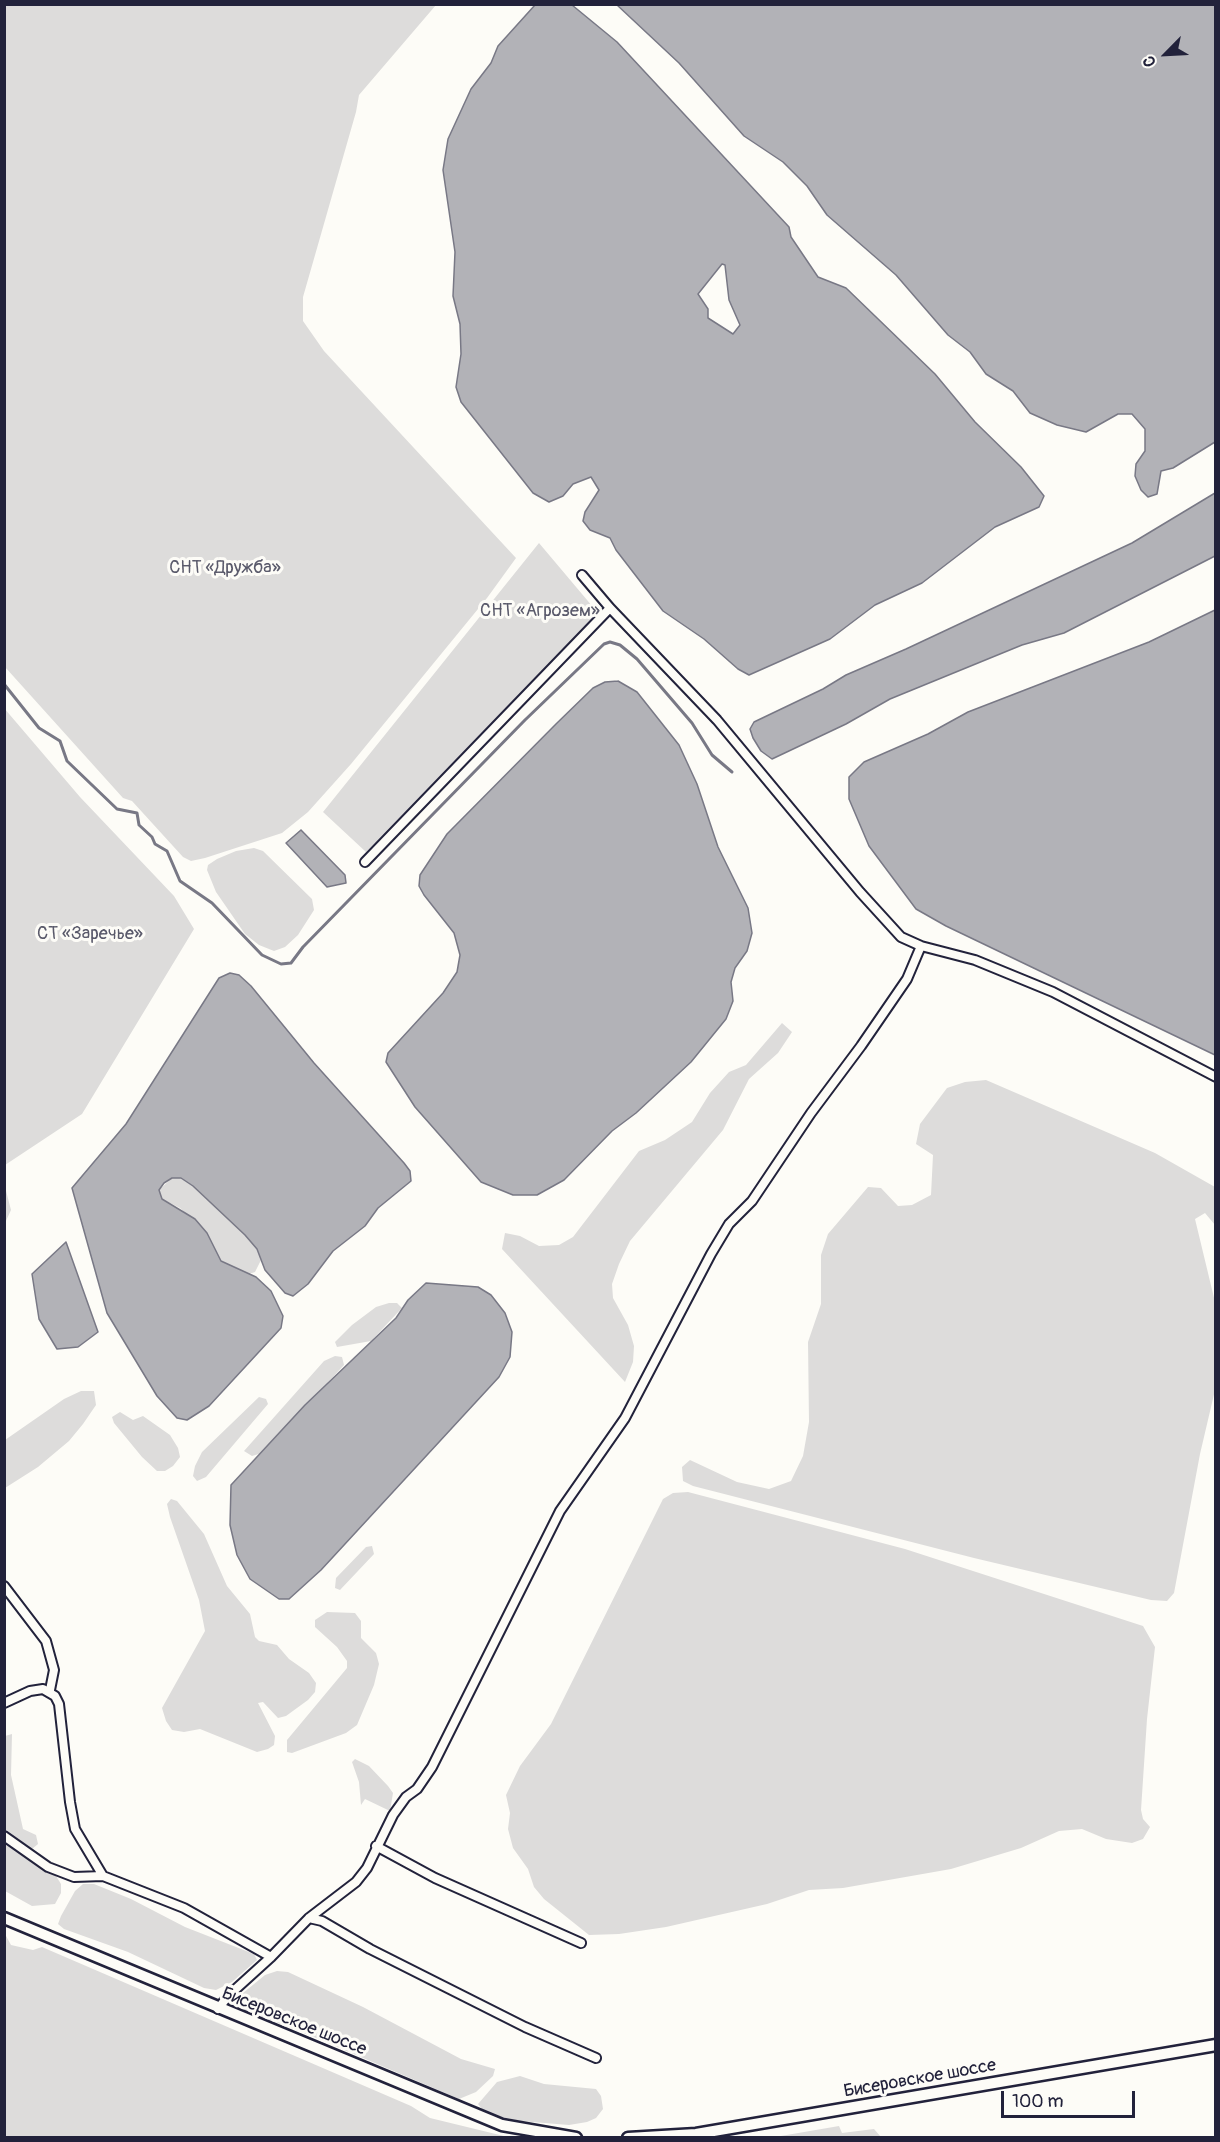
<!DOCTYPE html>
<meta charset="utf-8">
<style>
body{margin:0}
#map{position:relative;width:1220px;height:2142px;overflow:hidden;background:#fdfcf7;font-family:Pangolin,sans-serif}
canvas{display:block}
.frame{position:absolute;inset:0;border:6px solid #22223b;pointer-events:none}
.north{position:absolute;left:1136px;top:24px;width:60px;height:60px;-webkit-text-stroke:4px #fdfcf7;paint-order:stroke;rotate:246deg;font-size:16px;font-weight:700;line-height:24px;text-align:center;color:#22223b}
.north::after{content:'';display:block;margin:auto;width:21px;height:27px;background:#22223b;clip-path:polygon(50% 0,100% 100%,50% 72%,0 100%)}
.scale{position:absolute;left:1001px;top:2091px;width:134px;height:27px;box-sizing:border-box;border:3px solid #22223b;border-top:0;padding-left:8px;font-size:18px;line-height:21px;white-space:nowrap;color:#22223b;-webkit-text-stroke:4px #fdfcf7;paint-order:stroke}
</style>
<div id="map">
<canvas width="1220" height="2142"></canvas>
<div class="frame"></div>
<div class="north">С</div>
<div class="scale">100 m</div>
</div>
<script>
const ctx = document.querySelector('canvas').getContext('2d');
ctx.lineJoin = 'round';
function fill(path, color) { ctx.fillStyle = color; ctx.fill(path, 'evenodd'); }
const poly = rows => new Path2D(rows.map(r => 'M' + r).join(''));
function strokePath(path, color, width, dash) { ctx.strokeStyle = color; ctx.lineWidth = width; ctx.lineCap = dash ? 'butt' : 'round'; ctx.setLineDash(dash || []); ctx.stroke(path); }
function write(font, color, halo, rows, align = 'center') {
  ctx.font = font + ' Pangolin,sans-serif'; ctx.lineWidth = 6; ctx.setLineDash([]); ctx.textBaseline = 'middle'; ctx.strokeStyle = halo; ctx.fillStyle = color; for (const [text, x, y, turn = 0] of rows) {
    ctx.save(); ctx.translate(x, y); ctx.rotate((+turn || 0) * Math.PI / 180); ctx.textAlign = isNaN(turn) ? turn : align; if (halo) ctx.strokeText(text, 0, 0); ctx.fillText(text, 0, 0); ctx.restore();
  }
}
fill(poly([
 [4,5,436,5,359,95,356,112,303,297,303,321,324,351,516,558,487,598,351,764,308,812,282,833,205,858,191,861,183,857,132,801,123,798,5,667],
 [539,543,598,613,366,852,323,812],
 [4,708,80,797,174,896,194,929,82,1114,5,1165],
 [254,848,263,851,312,899,314,910,298,935,285,947,274,951,259,945,245,934,216,892,207,870,208,865,217,859,236,851],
 [782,1023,792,1032,778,1053,749,1079,723,1130,630,1241,619,1264,612,1284,613,1298,628,1325,634,1346,633,1362,625,1382,502,1249,505,1233,520,1236,539,1246,559,1245,573,1237,639,1151,665,1140,692,1122,710,1093,729,1072,746,1065],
 [986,1080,1155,1153,1215,1187,1215,1225,1205,1213,1195,1219,1215,1302,1215,1390,1200,1454,1174,1593,1167,1601,1151,1600,974,1558,693,1486,683,1481,682,1467,690,1460,737,1482,769,1489,791,1481,803,1456,809,1422,808,1342,821,1304,821,1255,828,1234,868,1187,881,1188,898,1206,912,1205,931,1195,933,1155,916,1144,920,1124,947,1088,965,1082],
 [172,1178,181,1178,193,1186,245,1235,257,1249,261,1260,255,1272,246,1275,221,1261,207,1233,180,1208,162,1199,159,1190],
 [5,1187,11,1210,5,1223],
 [389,1303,397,1303,402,1308,371,1341,337,1347,335,1342,352,1325,376,1307],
 [335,1356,342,1357,344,1365,262,1453,252,1456,244,1451,324,1361],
 [81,1391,94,1391,96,1405,83,1424,69,1441,38,1467,5,1488,5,1440,64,1399],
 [259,1397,266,1399,268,1404,206,1477,197,1481,193,1476,195,1466,202,1452],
 [120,1412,133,1420,143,1416,170,1435,178,1448,180,1457,173,1466,165,1471,157,1471,142,1457,114,1423,112,1417],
 [688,1492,905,1549,1143,1626,1155,1647,1147,1719,1141,1810,1143,1819,1150,1827,1143,1839,1132,1843,1106,1839,1082,1829,1059,1831,1021,1848,951,1869,843,1888,809,1890,767,1904,666,1927,619,1934,589,1935,544,1899,534,1887,528,1869,513,1848,508,1829,510,1813,506,1795,520,1766,551,1724,663,1499,673,1493],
 [171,1499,177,1501,204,1534,227,1586,250,1614,255,1637,259,1641,277,1645,289,1659,309,1673,316,1683,315,1692,308,1700,286,1716,278,1718,263,1702,258,1703,275,1736,274,1745,268,1749,257,1752,200,1729,184,1732,172,1730,166,1721,162,1708,205,1631,199,1600,170,1517,167,1504],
 [372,1546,374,1554,340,1590,335,1588,336,1578,366,1547],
 [327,1612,355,1613,361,1621,361,1638,376,1653,379,1664,374,1685,357,1725,346,1733,292,1753,287,1752,287,1740,347,1668,347,1661,337,1647,315,1627,315,1620],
 [12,1734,11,1775,23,1829,36,1835,38,1844,32,1849,5,1829,5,1736],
 [355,1759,369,1766,388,1786,393,1793,390,1811,365,1799,361,1805,359,1782,352,1762],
 [4,1843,56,1876,61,1884,61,1893,55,1904,32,1906,5,1891],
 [83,1884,94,1884,131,1899,185,1927,254,1954,257,1960,232,1982,216,1990,204,1988,128,1952,64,1929,58,1924,61,1916,75,1891],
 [5,1934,11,1945,33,1950,42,1947,411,2106,430,2118,508,2137,5,2137],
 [277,1971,288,1972,363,2007,461,2059,495,2069,493,2076,476,2092,459,2099,314,2037,234,2006,237,1998,265,1975],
 [520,2076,544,2084,596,2089,601,2096,603,2109,596,2118,587,2122,569,2125,520,2121,489,2114,483,2110,478,2104,497,2082],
 [839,2126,842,2133,874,2129,881,2137,775,2137]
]), '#dddcdb');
const water = poly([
 [572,5,617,42,789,227,791,237,818,277,846,288,935,374,975,422,1021,467,1044,496,1039,507,995,527,922,583,875,605,830,639,749,675,738,669,704,639,663,611,616,550,610,538,590,530,583,521,585,512,599,490,591,477,573,484,563,496,549,502,533,493,461,402,456,387,461,354,460,324,453,296,455,252,443,170,448,139,471,89,491,63,498,46,535,5,572,5],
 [722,264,725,265,729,300,740,325,733,334,708,318,708,309,698,294,722,264],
 [617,5,1215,5,1215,442,1173,468,1161,471,1157,494,1148,497,1141,490,1135,476,1136,464,1145,451,1145,429,1132,414,1118,414,1086,432,1057,425,1030,413,1013,391,986,374,970,352,948,335,896,275,827,215,807,186,783,162,744,136,679,63,617,5],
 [1215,493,1215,556,1064,633,1022,645,890,699,846,724,772,759,761,751,753,738,750,729,754,722,823,689,846,675,906,649,1132,543,1215,493],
 [1215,610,1215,1055,946,926,916,909,869,846,849,799,849,777,864,762,928,734,968,712,1149,642,1215,610],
 [618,681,637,692,679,745,697,784,718,847,748,908,752,933,747,951,735,968,731,982,733,1001,726,1019,691,1062,636,1113,612,1131,564,1180,537,1195,513,1195,481,1182,415,1107,386,1062,388,1053,443,993,457,972,460,955,454,933,424,895,419,886,420,875,447,834,556,724,593,688,605,682,618,681],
 [301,830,345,875,346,883,327,887,286,843,301,830],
 [230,973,239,975,251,986,314,1063,404,1163,410,1171,411,1181,378,1208,365,1226,333,1251,308,1284,293,1296,285,1293,265,1270,257,1249,245,1235,193,1186,181,1178,172,1178,164,1183,159,1190,162,1199,195,1219,207,1233,221,1261,256,1277,271,1291,283,1316,281,1328,209,1406,187,1420,177,1418,157,1396,107,1313,72,1188,126,1124,219,978,230,973],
 [66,1242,98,1332,78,1347,57,1349,39,1319,32,1274,66,1242],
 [426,1283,478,1287,491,1295,505,1313,512,1332,510,1357,499,1377,321,1570,289,1599,279,1599,250,1579,237,1555,230,1525,231,1485,305,1405,396,1318,408,1300,426,1283]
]);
fill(water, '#b2b2b7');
strokePath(water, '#787885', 1.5);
strokePath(poly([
 [4,684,39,728,60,741,67,761,117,809,137,813,139,825,152,837,155,844,167,851,180,881,212,903,262,955,281,964,291,963,303,947,525,720,604,644,610,642,620,645,637,659,692,723,712,755,732,772]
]), '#787885', 3);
const minor = poly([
 [582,575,610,608,717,720,860,892,901,937,921,946,975,960,1053,992,1216,1077],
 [365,862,610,608],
 [4,1586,46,1641,54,1670,50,1690],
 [4,1703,30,1691,43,1689,55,1696,59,1704,70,1802,75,1829,103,1876,184,1908,271,1957],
 [4,1836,48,1867,74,1877,103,1876],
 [376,1846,435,1878,581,1943],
 [309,1918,322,1921,370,1949,525,2027,596,2058],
 [218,2009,228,1996,271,1957,309,1918,356,1882,367,1868,393,1815,406,1797,417,1789,432,1767,560,1511,625,1418,711,1254,729,1224,752,1201,811,1113,861,1046,907,979,921,946]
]);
const secondary = poly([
 [4,1918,502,2125,576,2138],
 [628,2138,696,2134,1216,2045]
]);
strokePath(minor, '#22223b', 12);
strokePath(secondary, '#22223b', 15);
strokePath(minor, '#fdfcf7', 8);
strokePath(secondary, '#fdfcf7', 10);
write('18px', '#5a5a6b', '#fdfcf7', [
 ["СНТ «Дружба»",225,568],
 ["СНТ «Агрозем»",540,611],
 ["СТ «Заречье»",90,934]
]);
write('18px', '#22223b', '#fdfcf7', [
 ["Бисеровское шоссе",294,2022,22],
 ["Бисеровское шоссе",920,2079,-10]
]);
</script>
